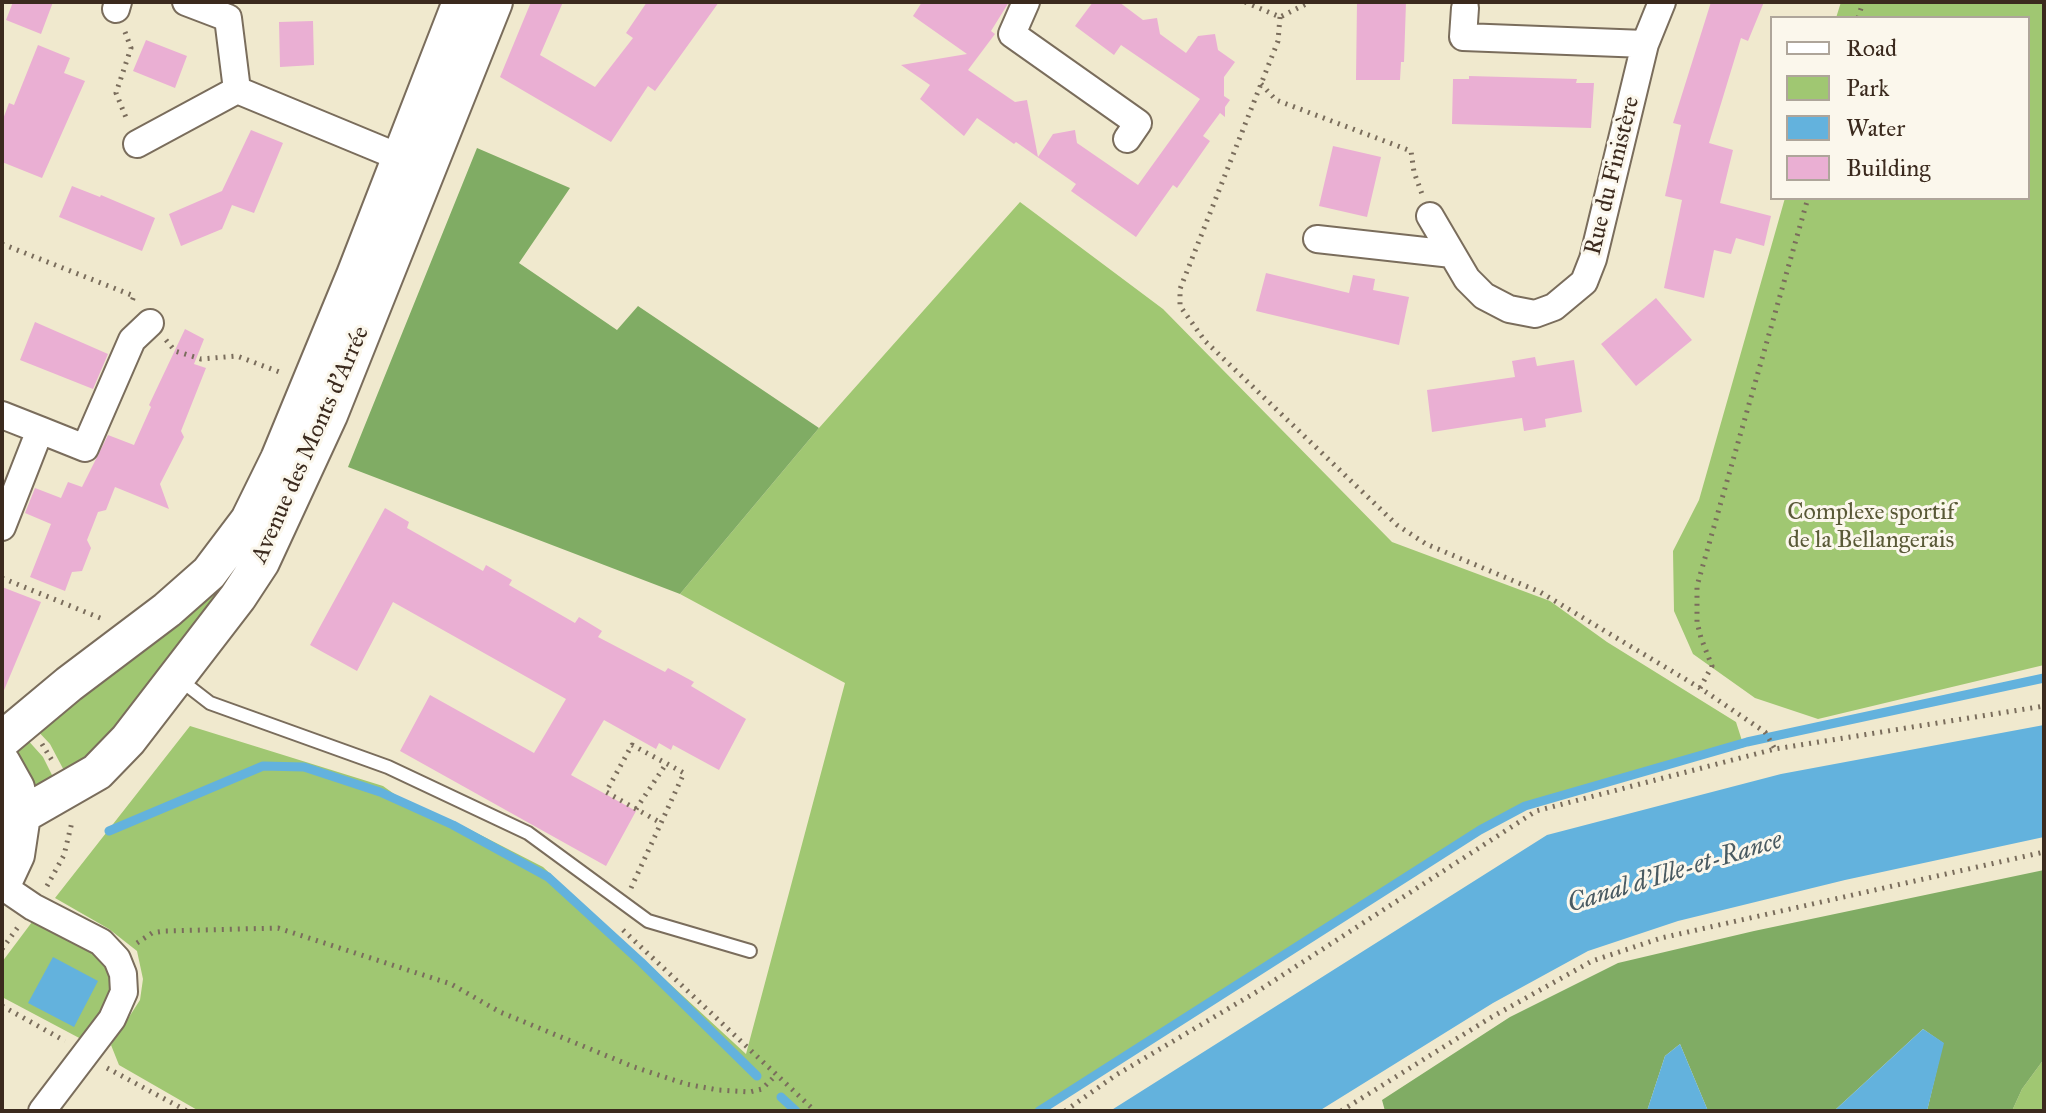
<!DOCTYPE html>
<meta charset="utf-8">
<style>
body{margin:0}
#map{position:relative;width:2046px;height:1113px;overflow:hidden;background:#f0e9ce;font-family:"IM FELL Great Primer",serif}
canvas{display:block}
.frame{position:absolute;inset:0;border:4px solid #3b2a1e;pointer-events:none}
.legend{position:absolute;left:1770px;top:16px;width:260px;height:184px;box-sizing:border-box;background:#fbf7ec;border:2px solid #aea59a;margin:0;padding:10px 14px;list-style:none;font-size:24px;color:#3b2a1e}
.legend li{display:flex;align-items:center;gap:16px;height:40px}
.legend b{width:40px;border:2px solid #aea59a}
</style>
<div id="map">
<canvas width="2046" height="1113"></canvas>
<div class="frame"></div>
<ul class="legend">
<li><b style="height:10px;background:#fff"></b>Road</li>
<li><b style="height:22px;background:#a0c772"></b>Park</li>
<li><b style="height:22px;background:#63b2dd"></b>Water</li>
<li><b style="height:22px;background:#eaafd3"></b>Building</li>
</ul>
</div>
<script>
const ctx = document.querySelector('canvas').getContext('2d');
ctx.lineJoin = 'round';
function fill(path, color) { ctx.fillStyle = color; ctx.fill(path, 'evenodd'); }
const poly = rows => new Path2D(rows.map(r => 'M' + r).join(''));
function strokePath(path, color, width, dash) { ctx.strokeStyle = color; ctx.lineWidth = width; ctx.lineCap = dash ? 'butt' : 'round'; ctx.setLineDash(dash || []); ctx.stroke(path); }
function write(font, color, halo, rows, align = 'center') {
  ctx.font = font + ' "IM FELL Great Primer",serif'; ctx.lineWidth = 6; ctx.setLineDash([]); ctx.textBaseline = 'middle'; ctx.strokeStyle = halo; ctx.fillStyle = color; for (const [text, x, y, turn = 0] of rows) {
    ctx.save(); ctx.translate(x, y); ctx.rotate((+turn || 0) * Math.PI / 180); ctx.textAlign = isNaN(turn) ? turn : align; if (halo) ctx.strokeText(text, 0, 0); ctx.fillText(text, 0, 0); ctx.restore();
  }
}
fill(poly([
 [1841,2,2044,2,2044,665,1818,719,1755,698,1693,654,1674,611,1673,551,1699,500,1785,198,2028,198,2028,18,1836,18],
 [1020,202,1163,309,1392,542,1550,601,1607,642,1736,722,1744,747,1519,807,1046,1111,199,1111,119,1065,111,1045,140,1000,143,979,137,951,109,929,55,898,190,726,383,786,414,808,463,826,543,867,746,1054,845,683,680,594,819,428],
 [237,559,242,565,119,734,69,780,50,744,34,727],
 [25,737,43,757,57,785,36,792,15,747],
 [32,922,95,953,111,972,114,995,83,1040,2,997,2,962],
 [2044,1059,2044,1111,2012,1111,2022,1089]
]), '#a0c772');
fill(poly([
 [477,148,570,188,519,263,617,330,638,306,819,428,680,594,348,467],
 [2044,870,2044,1059,2022,1089,2012,1111,1927,1111,1943,1043,1923,1029,1834,1111,1708,1111,1680,1044,1665,1056,1647,1111,1385,1111,1382,1100,1510,1017,1618,963,1754,931]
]), '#80ac64');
fill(poly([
 [2044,725,2044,837,1845,880,1678,921,1588,951,1493,1003,1319,1111,1110,1111,1547,835,1781,774],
 [53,957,98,981,74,1027,28,1003],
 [1923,1029,1944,1043,1927,1111,1834,1111],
 [1680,1044,1708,1111,1647,1111,1665,1056]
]), '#63b2dd');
strokePath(poly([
 [109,831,263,766,304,767,380,792,453,825,548,877,641,962,757,1076],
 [781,1097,796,1111],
 [1039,1111,1480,830,1525,806,1747,742,2044,678]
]), '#63b2dd', 9);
fill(poly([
 [13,2,53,2,41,34,6,20],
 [531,2,563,2,540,55,595,87,633,38,626,33,647,2,719,2,655,91,648,86,611,142,500,77],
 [922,2,1009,2,991,31,995,34,968,70,1015,102,1027,100,1038,157,1053,134,1075,130,1077,143,1138,185,1200,99,1121,45,1114,55,1075,26,1093,2,1119,2,1143,20,1157,18,1160,34,1186,53,1198,36,1215,34,1218,50,1235,62,1224,77,1224,96,1230,100,1225,107,1225,117,1220,113,1203,136,1210,141,1177,188,1173,185,1136,237,1071,191,1076,184,1016,142,1014,144,977,118,964,136,920,99,930,85,901,65,967,54,913,16],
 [1357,2,1406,2,1404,62,1401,62,1400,80,1356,80],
 [1711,2,1764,2,1748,41,1741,38,1709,143,1733,150,1720,203,1771,216,1764,246,1736,238,1731,254,1714,250,1704,298,1664,288,1682,200,1665,196,1681,125,1673,123],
 [313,21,314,65,280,67,279,22],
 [146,40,187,56,175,88,133,71],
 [38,45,70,58,64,73,85,81,42,178,2,162,2,122,9,103,14,105],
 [1469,76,1577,79,1576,83,1594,83,1591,128,1452,124,1453,79,1469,79],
 [251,130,283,143,254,213,232,205,222,229,181,246,169,214,222,191],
 [1333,146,1381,157,1367,217,1319,206],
 [72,186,100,197,101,195,155,218,142,251,59,217],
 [1266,273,1349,293,1353,275,1375,279,1373,290,1409,297,1399,345,1256,311],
 [1656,298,1692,340,1636,386,1601,344],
 [35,322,108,354,93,389,20,360],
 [185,329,204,339,194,364,206,368,181,431,184,437,160,484,169,509,115,487,106,510,98,512,93,525,87,540,91,548,82,571,72,572,65,591,30,577,51,524,25,513,35,488,61,498,68,482,82,487,108,435,134,445,151,407,149,405],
 [1535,357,1537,366,1574,360,1582,412,1545,419,1546,427,1524,431,1522,418,1432,432,1427,390,1515,377,1512,361],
 [385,508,409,522,407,528,483,571,486,565,512,580,509,585,575,623,579,617,602,631,598,637,665,672,668,668,694,682,691,686,746,719,719,770,673,745,671,750,659,743,656,749,604,720,571,775,636,811,606,866,400,751,430,695,534,753,566,699,393,602,357,671,310,645],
 [2,587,41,602,2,695]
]), '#eaafd3');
const lane = poly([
 [179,679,210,703,388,767,528,833,648,921,750,951]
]);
const street = poly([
 [186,2,228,18,237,90],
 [1026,2,1012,34,1138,123,1127,139],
 [1465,8,1463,37,1645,44],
 [116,9,118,2],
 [237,90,399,157],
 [137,144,237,90],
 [1430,216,1467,279,1484,296,1509,309,1535,314,1554,307,1584,282,1593,259,1645,44,1662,2],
 [1317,239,1452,254],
 [2,415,40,430,2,527],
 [40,430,85,448,132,340,150,323],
 [2,886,33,907,101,942,117,959,123,974,124,992,112,1019,42,1111]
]);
const secondary = poly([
 [2,740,69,684,167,610,209,573,249,520,279,459,355,275,461,2],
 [2,763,16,788,22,815,16,855,2,885],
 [22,815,97,772,128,740,238,597,261,562,329,415,494,2]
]);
strokePath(lane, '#7a6d5c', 16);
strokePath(street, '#7a6d5c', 30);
strokePath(secondary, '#7a6d5c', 40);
strokePath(poly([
 [804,2,804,3],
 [1245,2,1280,17,1310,2],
 [1280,17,1278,41,1180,289,1180,306,1205,341,1397,525,1426,544,1540,592,1700,688,1765,732,1775,749],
 [1858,18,1863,2],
 [125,32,131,48,116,93,127,120],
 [1261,84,1276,100,1411,151,1414,172,1422,194],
 [2,244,134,296,131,304],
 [166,340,175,351,201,359,237,356,282,373],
 [2,578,105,620],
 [1700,688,1712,666,1701,638,1697,622,1697,586,1808,198],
 [42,744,53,762],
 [636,809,666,764],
 [47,886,64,855,72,822],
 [631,888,661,823,684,773,632,745,606,792,661,823],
 [623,930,815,1111],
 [137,943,152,933,165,931,278,928,451,984,500,1012,634,1067,686,1084,718,1090,750,1092,762,1089,776,1075],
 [2,949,18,927],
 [2,1006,65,1041],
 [107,1068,187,1111],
 [1065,1111,1116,1075,1258,991,1536,811,1775,749,2044,706],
 [1341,1111,1490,1018,1592,961,1661,938,2044,852]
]), '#7a6d5c', 5, [2, 6]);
strokePath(lane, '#fff', 12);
strokePath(street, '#fff', 26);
strokePath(secondary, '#fff', 36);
write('24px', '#3b2a1e', '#fbf7ec', [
 ["Rue du Finistère",1613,176,-76],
 ["Avenue des Monts d'Arrée",311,445,-66]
]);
write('24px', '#595937', '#fbf7ec', [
 ["Complexe sportif",1871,513],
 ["de la Bellangerais",1871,541]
]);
write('italic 26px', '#495a61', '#fbf7ec', [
 ["Canal d'Ille-et-Rance",1675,873,-17]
]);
</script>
